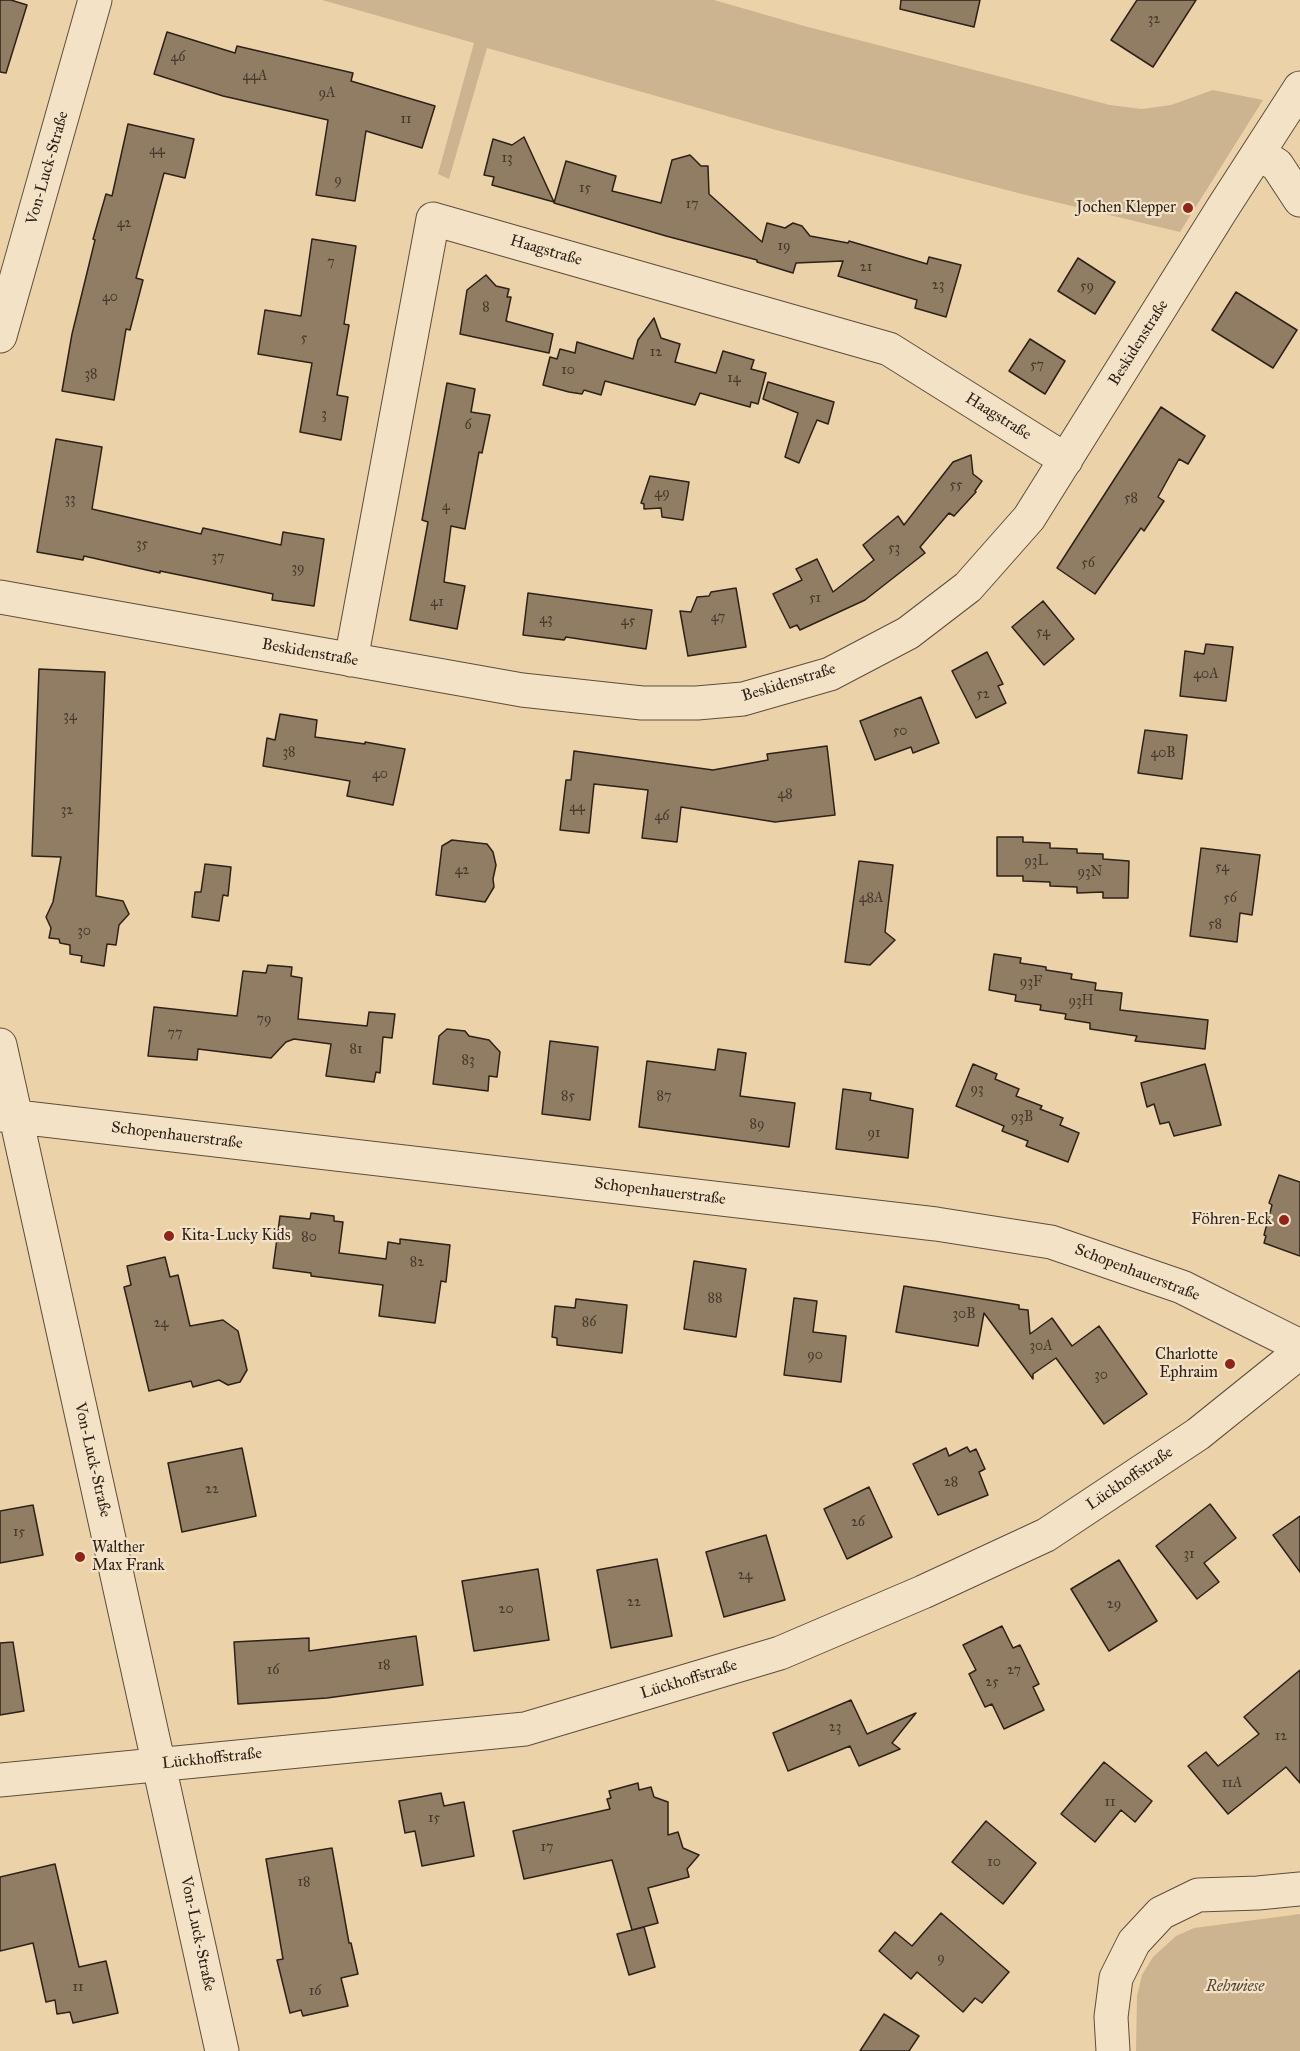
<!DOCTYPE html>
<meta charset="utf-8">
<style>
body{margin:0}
canvas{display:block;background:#ecd2a8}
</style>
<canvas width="1300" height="2051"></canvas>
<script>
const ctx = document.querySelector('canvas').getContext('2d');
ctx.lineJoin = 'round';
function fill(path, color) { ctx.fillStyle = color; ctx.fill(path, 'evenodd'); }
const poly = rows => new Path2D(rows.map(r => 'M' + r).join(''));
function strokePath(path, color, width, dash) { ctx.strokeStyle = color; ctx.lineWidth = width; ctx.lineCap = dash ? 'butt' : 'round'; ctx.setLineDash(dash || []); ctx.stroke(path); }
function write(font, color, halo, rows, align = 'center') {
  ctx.font = font + ' "IM FELL Great Primer",serif'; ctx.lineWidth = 4.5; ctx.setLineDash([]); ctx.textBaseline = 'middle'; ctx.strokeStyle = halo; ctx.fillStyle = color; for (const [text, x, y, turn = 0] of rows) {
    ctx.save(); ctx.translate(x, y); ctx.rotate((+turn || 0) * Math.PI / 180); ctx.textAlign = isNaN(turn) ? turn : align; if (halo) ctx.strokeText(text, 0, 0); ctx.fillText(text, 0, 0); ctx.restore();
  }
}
fill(poly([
 [322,0,714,0,808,27,1110,105,1142,109,1171,105,1213,90,1263,100,1180,232,1022,194,776,130,487,48,449,179,438,174,474,43],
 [1300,1914,1300,2051,1136,2051,1137,1996,1142,1975,1153,1957,1176,1936,1194,1928]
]), '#ccb490');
const building = poly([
 [0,0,11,0,27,5,6,73,0,72,0,0],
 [901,0,980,0,974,27,900,9,901,0],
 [1137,0,1196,0,1153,67,1111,40,1137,0],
 [167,32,235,53,237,46,353,73,351,81,435,106,422,148,366,131,355,201,316,195,328,120,223,96,154,74,167,32],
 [128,124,194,139,185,178,164,173,136,278,143,280,130,330,126,329,114,400,62,391,72,334,95,240,93,239,106,194,112,196,128,124],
 [524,137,554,202,492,185,494,177,484,175,493,139,512,145,524,137],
 [690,155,701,166,708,166,709,194,762,242,767,223,785,228,793,223,802,226,810,236,848,243,849,241,927,264,929,257,961,265,946,317,915,308,917,300,838,276,843,261,796,263,793,273,757,262,757,260,666,236,554,203,566,161,616,176,612,191,661,203,672,160,690,155],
 [312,239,356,246,344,324,349,325,337,395,348,397,341,440,300,432,312,363,258,354,265,310,301,316,312,239],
 [1078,258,1115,282,1095,314,1058,291,1078,258],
 [486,275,496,286,509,289,507,297,511,297,506,321,553,334,549,353,460,334,467,290,486,275],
 [1236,292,1297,330,1273,368,1212,330,1236,292],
 [654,318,661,338,680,344,675,362,716,373,723,351,754,360,751,369,766,373,758,404,751,402,750,407,700,393,695,405,605,381,601,395,584,390,582,394,569,392,543,385,550,357,557,359,560,349,575,353,577,342,633,359,638,340,654,318],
 [1030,339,1065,361,1045,394,1009,371,1030,339],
 [768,382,834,402,828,424,817,420,799,463,785,457,798,413,763,399,768,382],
 [447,383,475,389,471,412,490,415,482,453,479,452,465,529,451,526,444,582,465,586,457,629,410,620,428,522,422,520,447,383],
 [1161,407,1205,436,1188,464,1179,459,1158,497,1164,501,1144,531,1141,528,1095,594,1057,568,1161,407],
 [56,439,102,447,92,509,201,534,203,528,281,545,283,532,324,539,314,606,272,600,273,594,160,571,160,573,84,556,83,560,37,552,56,439],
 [971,455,973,474,982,481,975,491,976,492,954,516,949,513,920,547,925,553,865,600,800,630,797,625,790,628,773,594,802,580,796,569,817,559,833,592,874,560,863,545,898,516,904,525,953,462,971,455],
 [650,476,689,482,683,520,662,517,661,508,644,509,644,504,641,503,650,476],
 [736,588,746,647,688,656,680,611,691,612,697,597,709,596,711,592,736,588],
 [528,593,652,610,646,649,566,637,564,640,523,635,528,593],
 [1043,601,1074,639,1044,665,1012,627,1043,601],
 [1206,644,1233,647,1226,701,1180,696,1185,651,1204,654,1206,644],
 [987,652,1003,684,998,686,1006,703,976,718,952,671,987,652],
 [39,669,105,672,96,896,123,901,129,914,119,925,116,945,107,944,104,966,81,962,82,956,70,954,70,945,60,943,59,939,49,938,51,928,46,917,53,902,61,857,32,856,39,669],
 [921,697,939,743,913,753,911,747,875,760,860,721,921,697],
 [280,714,317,720,315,737,365,744,365,742,405,749,393,805,347,796,350,781,263,766,267,738,275,740,280,714],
 [1145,730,1187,735,1182,779,1138,773,1145,730],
 [827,746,835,815,775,822,681,807,677,842,642,838,648,790,594,784,589,833,560,830,566,780,571,780,574,751,713,770,768,760,767,754,827,746],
 [997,837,1023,837,1023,842,1050,843,1050,848,1077,849,1077,853,1103,854,1103,859,1129,861,1128,898,1103,898,1103,892,1077,893,1077,887,1050,886,1050,882,1023,881,1023,876,997,876,997,837],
 [452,840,487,844,493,852,496,865,493,879,494,887,485,902,436,895,442,846,452,840],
 [1201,848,1260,855,1252,915,1240,913,1237,942,1190,936,1201,848],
 [859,861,893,865,885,932,895,940,870,965,845,962,859,861],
 [205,864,231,867,228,896,223,895,219,921,192,917,195,892,201,892,205,864],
 [994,954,1021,958,1020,963,1046,967,1046,970,1072,974,1071,979,1096,983,1095,990,1122,993,1120,1010,1208,1020,1205,1049,1135,1041,1137,1036,1090,1029,1090,1023,1065,1019,1066,1014,1040,1010,1041,1005,1015,1001,1016,995,989,990,994,954],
 [268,965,292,967,291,976,302,978,298,1019,367,1026,369,1012,395,1014,392,1038,383,1037,380,1073,376,1072,374,1082,326,1076,331,1044,294,1039,286,1042,271,1058,198,1049,197,1060,148,1056,154,1007,237,1016,243,971,266,973,268,965],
 [447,1029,465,1031,469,1036,489,1040,500,1052,497,1077,489,1076,488,1091,433,1084,439,1036,447,1029],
 [550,1041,598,1047,590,1120,542,1114,550,1041],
 [718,1049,746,1053,740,1096,795,1103,789,1147,639,1127,647,1061,715,1070,718,1049],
 [973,1064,997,1074,995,1079,1019,1089,1016,1096,1042,1106,1040,1109,1063,1118,1060,1125,1079,1133,1068,1162,1026,1146,1028,1141,1002,1131,1004,1126,956,1106,973,1064],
 [1205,1064,1221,1125,1174,1136,1169,1122,1160,1124,1154,1104,1147,1107,1141,1083,1205,1064],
 [843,1089,871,1093,870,1100,913,1109,908,1158,836,1149,843,1089],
 [1279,1175,1300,1182,1300,1256,1264,1243,1266,1236,1264,1235,1272,1205,1269,1203,1279,1175],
 [311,1213,334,1216,334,1221,343,1222,339,1253,386,1259,388,1242,400,1244,400,1239,450,1245,446,1282,441,1281,435,1323,379,1316,383,1285,311,1276,311,1273,273,1268,280,1216,310,1219,311,1213],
 [165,1257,170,1277,178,1275,190,1326,223,1320,238,1331,247,1370,240,1382,228,1385,219,1380,193,1387,191,1381,149,1391,124,1287,131,1285,127,1266,165,1257],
 [694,1261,746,1269,736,1337,684,1329,694,1261],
 [904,1286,1019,1305,1019,1309,1028,1310,1030,1334,1052,1318,1072,1346,1099,1326,1147,1394,1104,1424,1056,1358,1033,1374,1033,1379,984,1313,978,1346,896,1332,904,1286],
 [794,1298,817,1301,813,1332,846,1336,841,1382,784,1375,794,1298],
 [576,1299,627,1305,622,1353,557,1345,557,1338,552,1337,555,1306,575,1308,576,1299],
 [967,1447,970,1452,976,1449,985,1469,979,1472,988,1495,938,1515,913,1464,946,1448,949,1456,967,1447],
 [242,1448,256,1516,182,1532,168,1463,242,1448],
 [869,1487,892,1537,847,1559,824,1509,869,1487],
 [1210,1504,1236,1538,1204,1563,1219,1582,1197,1599,1156,1546,1210,1504],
 [33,1505,43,1555,0,1563,0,1511,33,1505],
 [1300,1516,1300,1572,1273,1535,1300,1516],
 [766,1535,785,1600,724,1617,706,1552,766,1535],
 [657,1559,672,1636,611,1648,597,1570,657,1559],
 [1119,1560,1157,1621,1109,1651,1071,1589,1119,1560],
 [538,1569,549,1640,474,1651,462,1581,538,1569],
 [1002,1626,1013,1648,1020,1645,1039,1684,1033,1687,1044,1710,1004,1729,992,1704,985,1707,969,1674,976,1670,963,1645,1002,1626],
 [416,1636,423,1685,327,1698,238,1704,234,1642,309,1638,309,1651,416,1636],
 [13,1642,24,1711,0,1715,0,1643,13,1642],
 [1300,1670,1300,1783,1286,1767,1228,1814,1188,1766,1206,1752,1218,1766,1259,1734,1244,1717,1300,1670],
 [851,1700,867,1734,916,1713,892,1743,900,1749,859,1766,850,1746,788,1771,773,1733,851,1700],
 [1104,1762,1152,1801,1135,1822,1121,1810,1095,1842,1061,1814,1104,1762],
 [638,1783,639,1790,651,1787,654,1797,668,1802,668,1835,678,1832,683,1848,699,1855,687,1869,689,1877,648,1888,658,1923,632,1930,612,1860,524,1879,513,1831,610,1809,607,1799,611,1798,609,1791,638,1783],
 [441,1793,444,1806,464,1802,474,1856,422,1866,415,1831,405,1833,399,1801,441,1793],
 [986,1821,1036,1863,1003,1904,952,1862,986,1821],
 [332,1848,349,1943,351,1943,358,1974,341,1978,348,2006,303,2016,301,2010,290,2013,277,1960,283,1959,266,1859,332,1848],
 [55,1864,79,1967,106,1961,118,2013,73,2023,70,2012,57,2014,55,2000,46,2002,33,1943,0,1951,0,1877,55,1864],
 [941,1913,1009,1972,982,2003,975,1998,963,2012,917,1972,911,1979,879,1951,895,1932,912,1946,941,1913],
 [644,1927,655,1967,629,1975,617,1934,644,1927],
 [884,2014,919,2036,909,2051,860,2051,884,2014]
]);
fill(building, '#907d63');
strokePath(building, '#2d2119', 1.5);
const minor = poly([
 [1258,153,1277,165,1300,200],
 [0,336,95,0],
 [0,597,522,690,642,703,697,703,743,699,830,674,908,633,968,587,1029,518,1222,209,1300,88],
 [351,660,433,219,889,349,1066,460],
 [0,1045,222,2051],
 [0,1115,936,1224,1051,1242,1182,1287,1300,1346],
 [0,1780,525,1729,780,1653,923,1592,1046,1535,1198,1434,1300,1352],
 [1113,2051,1111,2017,1116,1978,1134,1942,1161,1913,1198,1895,1258,1893,1300,1889]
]);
strokePath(minor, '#5d4d3d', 35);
strokePath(minor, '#f3e2c6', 33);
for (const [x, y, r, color] of [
 [1188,208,6,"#8f2418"],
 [1284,1220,6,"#8f2418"],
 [169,1236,6,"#8f2418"],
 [1230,1364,6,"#8f2418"],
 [80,1557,6,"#8f2418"]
]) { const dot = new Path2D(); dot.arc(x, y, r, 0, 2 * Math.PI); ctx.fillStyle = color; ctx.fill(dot); strokePath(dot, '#f3e2c6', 2); }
write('14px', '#46382c', null, [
 ["32",1154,20],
 ["46",178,58],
 ["44A",255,77],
 ["9A",327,94],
 ["11",406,120],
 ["44",157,151],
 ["13",507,159],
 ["9",338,181],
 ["15",585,189],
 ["17",692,205],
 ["42",124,224],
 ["19",784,247],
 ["7",331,263],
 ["21",866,268],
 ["23",938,286],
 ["59",1087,287],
 ["40",110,298],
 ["8",486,308],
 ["5",304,339],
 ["12",656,353],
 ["57",1037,366],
 ["10",568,371],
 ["38",91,375],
 ["14",734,379],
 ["3",324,415],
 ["6",468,426],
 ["55",956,486],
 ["49",662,494],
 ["58",1131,499],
 ["33",70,500],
 ["4",446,507],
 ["35",142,545],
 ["53",894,549],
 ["37",218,558],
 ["56",1088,564],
 ["39",298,569],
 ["51",815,599],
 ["41",437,603],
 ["47",718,618],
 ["43",546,620],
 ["45",628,622],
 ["54",1043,633],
 ["40A",1206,675],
 ["52",983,695],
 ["34",70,717],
 ["50",900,732],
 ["38",289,753],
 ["40B",1163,754],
 ["40",380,775],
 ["48",785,795],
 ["44",577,808],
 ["32",67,811],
 ["46",662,817],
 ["93L",1036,862],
 ["54",1222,868],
 ["42",462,871],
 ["93N",1090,873],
 ["48A",871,899],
 ["56",1230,899],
 ["58",1215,925],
 ["30",84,932],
 ["93F",1031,983],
 ["93H",1081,1002],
 ["79",264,1020],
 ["77",175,1034],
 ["81",356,1050],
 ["83",468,1061],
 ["93",977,1090],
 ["85",568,1097],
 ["87",664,1097],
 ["93B",1022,1118],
 ["89",757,1125],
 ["91",874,1134],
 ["80",309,1238],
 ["82",417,1263],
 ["88",715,1299],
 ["30B",964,1315],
 ["86",589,1323],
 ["24",161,1324],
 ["30A",1041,1347],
 ["90",815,1356],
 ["30",1101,1376],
 ["28",951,1483],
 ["22",212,1490],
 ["26",858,1523],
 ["15",19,1533],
 ["31",1189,1555],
 ["24",745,1576],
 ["22",634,1603],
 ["29",1114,1605],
 ["20",506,1610],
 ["18",384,1666],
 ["16",273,1671],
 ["27",1014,1671],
 ["25",992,1683],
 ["23",835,1728],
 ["12",1281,1737],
 ["11A",1232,1784],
 ["11",1110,1803],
 ["15",434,1819],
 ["17",547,1848],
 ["10",994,1863],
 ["18",304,1883],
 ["9",941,1959],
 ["11",78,1988],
 ["16",315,1992]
]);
write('16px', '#2d2119', '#f3e2c6', [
 ["Von-Luck-Straße",48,168,-74],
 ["Haagstraße",546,251,16],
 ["Beskidenstraße",1139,343,-58],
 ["Haagstraße",998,417,32],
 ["Beskidenstraße",310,653,10],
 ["Beskidenstraße",789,683,-17],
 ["Schopenhauerstraße",177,1136,7],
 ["Schopenhauerstraße",660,1192,7],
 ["Schopenhauerstraße",1137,1273,21],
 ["Von-Luck-Straße",92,1460,77],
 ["Lückhoffstraße",1130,1479,-34],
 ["Lückhoffstraße",689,1680,-17],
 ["Lückhoffstraße",212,1759,-6],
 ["Von-Luck-Straße",197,1934,78]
]);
write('16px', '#2d2119', '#f3e2c6', [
 ["Jochen Klepper",1176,208],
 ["Föhren-Eck",1272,1220],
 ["Kita-Lucky Kids",181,1236,"left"],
 ["Charlotte",1218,1355],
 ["Ephraim",1218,1373],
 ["Walther",92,1548,"left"],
 ["Max Frank",92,1566,"left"]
], 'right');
write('italic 16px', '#554637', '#f3e2c6', [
 ["Rehwiese",1235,1987]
]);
</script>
